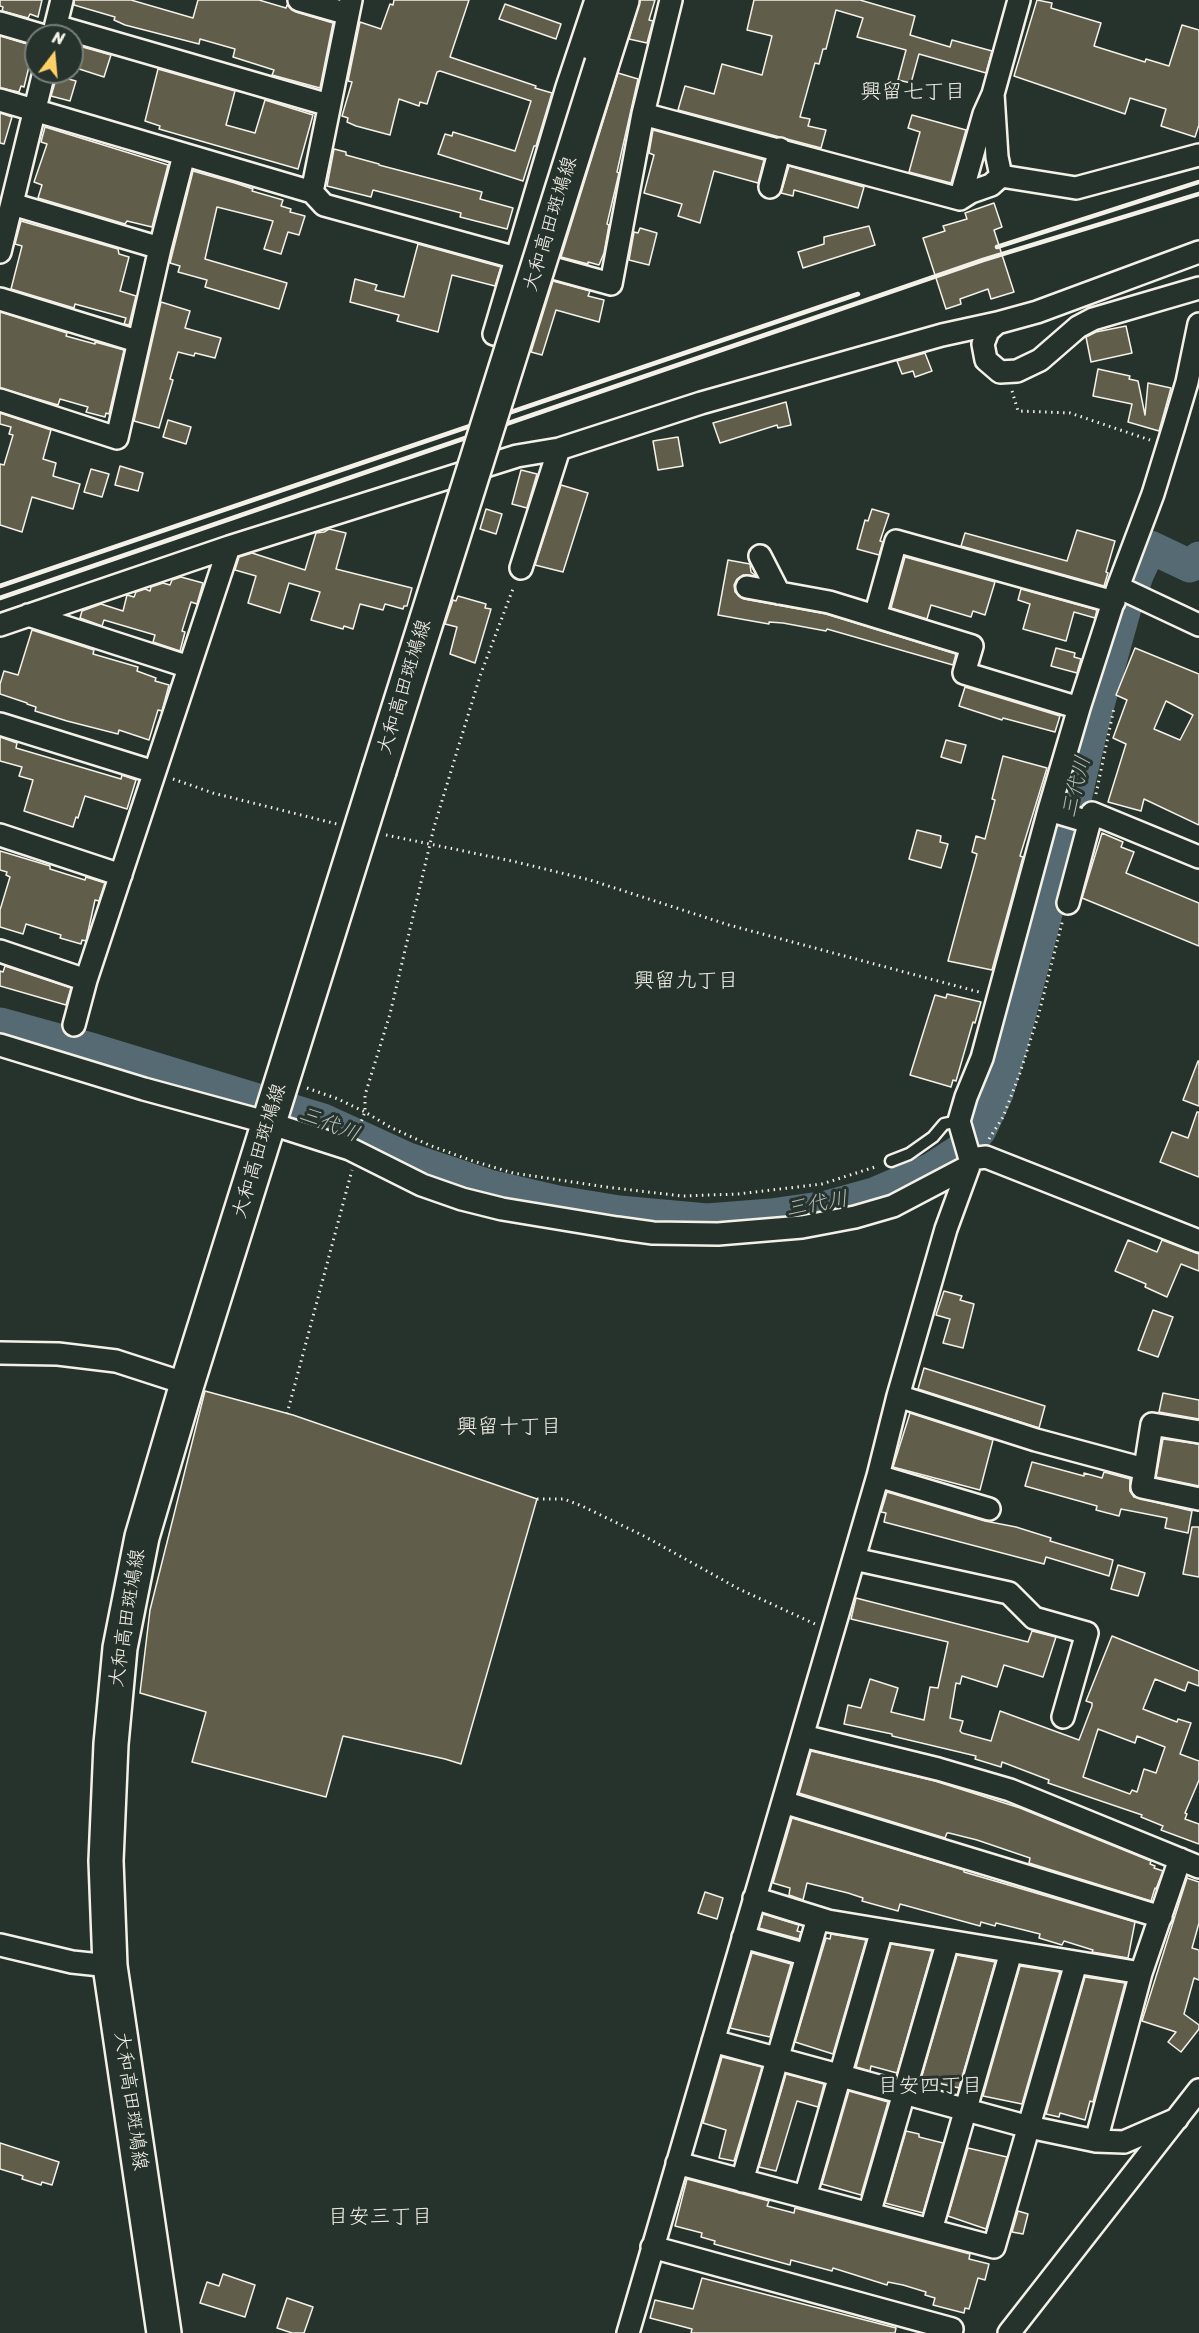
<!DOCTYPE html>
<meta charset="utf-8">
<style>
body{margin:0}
#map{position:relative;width:1199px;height:2333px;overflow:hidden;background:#26332d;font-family:Sriracha,sans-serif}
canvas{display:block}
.north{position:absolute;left:24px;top:24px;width:60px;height:60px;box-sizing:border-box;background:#26332d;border:2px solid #787f78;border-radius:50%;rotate:16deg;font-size:16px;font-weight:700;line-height:24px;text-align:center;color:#f4f1e8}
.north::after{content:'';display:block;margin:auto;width:21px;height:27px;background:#ffd166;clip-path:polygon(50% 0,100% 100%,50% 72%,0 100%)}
</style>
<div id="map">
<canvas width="1199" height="2333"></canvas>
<div class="north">N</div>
</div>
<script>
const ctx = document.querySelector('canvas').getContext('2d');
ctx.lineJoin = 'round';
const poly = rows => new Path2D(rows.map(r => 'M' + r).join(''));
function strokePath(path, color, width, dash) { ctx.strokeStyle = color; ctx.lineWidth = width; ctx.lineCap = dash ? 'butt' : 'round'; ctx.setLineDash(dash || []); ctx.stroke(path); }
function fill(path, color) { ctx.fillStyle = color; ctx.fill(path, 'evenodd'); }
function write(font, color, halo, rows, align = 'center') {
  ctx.font = font + ' Sriracha,"Klee One",sans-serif'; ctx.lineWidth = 6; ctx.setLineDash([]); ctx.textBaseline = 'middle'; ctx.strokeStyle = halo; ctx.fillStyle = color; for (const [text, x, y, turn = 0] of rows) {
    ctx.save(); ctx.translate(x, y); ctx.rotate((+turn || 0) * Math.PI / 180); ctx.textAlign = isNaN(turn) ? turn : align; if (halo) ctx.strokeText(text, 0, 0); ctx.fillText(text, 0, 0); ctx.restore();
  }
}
strokePath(poly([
 [0,1024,94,1050,323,1120,408,1159,489,1186,558,1202,619,1212,707,1220,771,1215,827,1207,874,1194,930,1170,967,1146,980,1130,997,1093,1011,1047,1069,825,1091,730,1125,608,1138,573,1150,547,1190,566,1199,558]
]), '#566a73', 33);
const building = poly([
 [0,0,42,0,38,17,30,14,28,18,2,11,3,7,0,6,0,0],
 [74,0,131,0,193,18,198,0,259,0,286,8,287,5,296,12,333,23,320,88,272,75,274,70,233,57,235,49,200,39,199,44,125,25,114,20,115,17,74,5,74,0],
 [394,0,469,0,450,57,536,86,535,88,552,93,536,146,534,146,523,181,438,154,445,134,452,136,453,132,515,151,531,101,440,71,437,72,427,104,420,102,419,106,399,99,390,135,356,126,347,122,348,118,342,116,352,82,348,81,360,22,381,29,390,4,393,5,394,0],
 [640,0,655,0,649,20,653,21,647,43,629,39,640,0],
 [754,0,860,0,915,16,910,35,950,47,952,40,992,51,986,73,919,54,911,83,898,80,906,50,857,37,863,18,836,10,826,49,823,49,819,64,815,63,800,117,810,119,808,126,826,130,821,148,678,110,685,86,714,94,722,64,762,75,772,36,747,30,754,0],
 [1037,0,1052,3,1051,8,1101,23,1094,46,1145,62,1146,59,1169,66,1182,25,1199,30,1199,125,1195,137,1161,126,1166,109,1130,98,1125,114,1014,76,1037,0],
 [505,4,561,24,556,39,499,19,505,4],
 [0,36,34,46,24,87,21,86,19,92,0,88,0,36],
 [79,46,111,55,104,77,73,67,79,46],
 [158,69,235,91,226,125,255,133,265,100,313,115,298,169,159,129,160,126,145,121,158,69],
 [618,73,638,79,617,172,619,173,607,224,609,225,604,253,599,265,588,262,588,264,561,257,618,73],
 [57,76,76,81,70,101,51,96,57,76],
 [0,113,12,117,4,144,0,143,0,113],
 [912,115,966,130,951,183,909,172,920,132,908,128,912,115],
 [45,127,168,165,152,227,127,221,125,224,38,198,42,185,34,182,47,144,41,142,45,127],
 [653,130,764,160,758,183,714,171,700,223,678,216,682,204,644,193,654,155,649,153,653,130],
 [334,149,346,152,346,155,379,164,379,165,482,192,480,199,513,208,507,229,460,217,461,213,373,190,371,197,327,186,334,149],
 [789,166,864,187,858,208,794,190,793,196,781,193,789,166],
 [193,171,235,183,253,189,252,191,283,200,281,206,291,209,290,212,305,216,299,235,288,232,281,254,264,249,273,221,217,207,205,259,287,283,279,309,205,287,207,280,178,272,180,266,170,263,193,171],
 [994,203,1002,227,994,230,1014,292,991,299,988,289,960,299,961,304,946,309,923,238,945,231,943,226,967,219,965,213,994,203],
 [21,221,118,249,119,254,129,257,120,291,136,296,129,325,124,324,126,318,75,304,74,308,11,289,22,246,15,244,21,221],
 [869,226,875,245,803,268,798,252,824,244,824,237,869,226],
 [640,228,657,233,649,265,629,260,634,232,638,233,640,228],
 [418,244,501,267,495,286,452,275,438,332,397,321,399,315,350,302,355,279,377,285,375,290,404,297,418,244],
 [553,281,590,291,588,296,604,300,599,322,556,310,542,355,531,352,553,281],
 [161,302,190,311,185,328,221,338,215,358,195,353,194,356,178,352,170,379,173,380,159,428,134,421,161,302],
 [0,312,67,333,66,336,95,344,95,342,124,350,109,414,106,413,105,417,86,412,88,407,60,399,58,405,0,388,0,312],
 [1126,326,1132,353,1091,362,1086,337,1096,332,1126,326],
 [925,353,932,371,915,377,913,371,902,374,897,361,925,353],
 [1098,369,1130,376,1129,379,1138,381,1145,415,1148,383,1171,388,1159,431,1128,422,1132,404,1093,396,1098,369],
 [786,402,791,425,778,428,777,425,720,443,713,423,786,402],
 [0,413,51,430,43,459,56,463,53,476,80,484,73,509,32,497,22,532,0,525,0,464,4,465,13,435,9,434,11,427,0,424,0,413],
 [168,420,191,427,186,444,163,437,168,420],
 [678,437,683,466,658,470,653,441,678,437],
 [120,466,143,473,138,491,115,485,120,466],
 [91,469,109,474,102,497,84,492,91,469],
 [521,470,537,474,527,508,512,504,521,470],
 [561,485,588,493,563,572,535,565,561,485],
 [486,509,502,514,496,534,480,529,486,509],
 [872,509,889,514,880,541,883,542,879,555,857,549,865,520,868,521,872,509],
 [329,529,346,533,336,569,412,588,407,606,404,606,403,609,385,604,383,610,360,604,353,629,344,626,343,629,311,620,320,592,289,583,280,613,248,603,256,576,235,570,239,557,252,553,305,570,316,533,324,532,329,529],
 [1077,530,1115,541,1106,572,1108,573,1104,586,961,546,965,533,1067,561,1077,530],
 [905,557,995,582,985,615,973,611,971,617,931,605,927,619,891,608,905,557],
 [728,560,750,564,751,572,756,576,743,575,737,579,734,585,735,592,744,599,826,614,956,654,953,665,827,629,826,631,783,623,769,622,769,624,718,615,728,560],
 [181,577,203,583,197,604,191,602,182,631,185,632,180,651,153,642,155,635,104,620,102,626,80,618,82,611,101,604,123,611,127,595,134,597,136,592,145,589,150,591,151,587,163,583,170,585,172,580,181,577],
 [1021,589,1097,610,1095,618,1074,612,1066,641,1023,629,1030,604,1018,600,1021,589],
 [458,596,486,604,485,608,491,609,475,663,450,654,457,627,445,624,453,600,456,601,458,596],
 [32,630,94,650,93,654,138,667,137,671,156,678,155,681,169,685,162,711,158,710,149,740,119,730,118,734,67,721,35,711,36,707,27,704,27,703,0,694,0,684,4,671,18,675,32,630],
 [1056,648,1075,653,1074,657,1081,659,1077,673,1051,666,1056,648],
 [1135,648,1199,674,1199,825,1144,799,1141,811,1108,802,1126,744,1113,738,1127,700,1116,695,1135,648],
 [1166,701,1193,715,1180,740,1154,729,1166,701],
 [965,687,1060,716,1055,732,1003,718,1002,720,959,706,965,687],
 [0,737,17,743,16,748,121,779,122,775,136,780,127,809,85,796,78,818,76,817,73,827,24,811,33,780,19,776,22,767,0,761,0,737],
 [946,740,966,745,961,763,941,757,946,740],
 [1003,756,1047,768,1020,856,1023,857,992,970,948,961,977,854,972,852,976,836,985,839,995,800,992,799,1003,756],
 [917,830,941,836,940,842,948,844,941,868,909,859,917,830],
 [1102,833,1123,842,1121,847,1134,852,1126,873,1199,903,1199,946,1082,898,1102,833],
 [0,851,50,866,50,869,85,880,86,877,105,883,99,901,95,900,86,941,82,940,81,944,60,938,61,935,26,924,23,934,0,927,0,910,10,877,6,875,7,872,0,870,0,851],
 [5,966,71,988,66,1005,0,986,0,971,3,972,5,966],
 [947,994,981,1002,975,1023,973,1022,956,1081,953,1080,951,1087,910,1075,935,995,946,998,947,994],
 [1198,1061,1199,1061,1199,1106,1183,1100,1198,1061],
 [1197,1112,1199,1112,1199,1177,1160,1162,1172,1132,1188,1138,1197,1112],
 [1128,1240,1157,1252,1162,1240,1199,1254,1199,1271,1181,1264,1167,1297,1145,1287,1146,1284,1115,1271,1128,1240],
 [944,1291,962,1296,960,1300,974,1304,963,1348,943,1343,950,1319,936,1315,944,1291],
 [1153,1310,1173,1317,1158,1357,1138,1350,1153,1310],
 [924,1368,1045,1406,1039,1428,918,1389,924,1368],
 [205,1391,293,1415,537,1499,461,1764,445,1759,343,1736,326,1797,192,1762,206,1712,140,1693,150,1610,205,1391],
 [1163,1393,1199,1400,1199,1419,1159,1412,1163,1393],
 [910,1413,993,1440,980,1490,893,1467,910,1413],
 [1163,1439,1199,1444,1199,1486,1156,1477,1163,1439],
 [1032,1462,1084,1476,1084,1473,1102,1478,1104,1472,1130,1479,1130,1491,1134,1497,1192,1511,1188,1533,1165,1528,1167,1518,1121,1509,1119,1516,1096,1510,1097,1506,1025,1486,1032,1462],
 [887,1492,985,1521,1016,1527,1051,1538,1050,1541,1113,1560,1109,1576,1046,1557,1044,1564,884,1522,886,1513,881,1512,887,1492],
 [1192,1527,1199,1527,1199,1577,1183,1574,1192,1527],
 [1118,1565,1145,1573,1138,1596,1111,1589,1118,1565],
 [856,1598,1028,1642,1032,1631,1056,1637,1043,1677,1004,1665,997,1687,962,1676,960,1684,956,1683,950,1718,963,1721,960,1731,962,1733,991,1741,1000,1711,1079,1740,1092,1706,1092,1703,1086,1701,1112,1636,1199,1671,1199,1686,1188,1682,1185,1691,1155,1679,1143,1709,1177,1722,1178,1719,1191,1723,1180,1754,1199,1761,1199,1780,1185,1813,1187,1814,1185,1819,1199,1824,1199,1844,1161,1830,1163,1826,1141,1817,1142,1815,1048,1783,1049,1780,1002,1762,1001,1767,975,1759,976,1756,892,1736,892,1734,844,1724,848,1705,861,1708,870,1679,898,1688,891,1712,924,1720,930,1687,938,1688,948,1642,851,1619,856,1598],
 [1098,1729,1135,1743,1137,1736,1165,1747,1156,1773,1144,1769,1137,1792,1132,1790,1130,1794,1083,1777,1098,1729],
 [811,1751,935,1781,1020,1808,1151,1861,1150,1864,1155,1866,1154,1868,1163,1871,1156,1889,1155,1888,1151,1901,1029,1863,1030,1858,977,1840,949,1833,947,1833,945,1838,799,1793,811,1751],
 [792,1818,964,1870,964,1872,1135,1922,1128,1958,1092,1952,1093,1950,1064,1941,1062,1945,1039,1938,1040,1934,996,1923,995,1926,981,1922,980,1926,900,1904,898,1911,862,1901,863,1898,848,1893,807,1883,803,1900,789,1895,790,1888,773,1883,792,1818],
 [1187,1878,1199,1882,1199,1923,1192,1948,1199,1950,1199,1980,1194,1978,1184,2014,1199,2025,1199,2029,1181,2052,1168,2042,1176,2032,1142,2021,1187,1878],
 [705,1892,723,1898,717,1919,698,1913,705,1892],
 [763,1914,799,1925,797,1931,801,1932,799,1939,759,1928,763,1914],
 [831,1934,866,1940,833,2054,795,2042,826,1938,830,1939,831,1934],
 [891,1944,932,1951,897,2073,871,2066,870,2071,856,2067,891,1944],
 [752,1953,791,1964,770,2037,730,2028,752,1953],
 [957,1955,995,1962,959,2088,921,2079,957,1955],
 [1020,1966,1060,1972,1022,2104,983,2096,1020,1966],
 [1085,1977,1125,1983,1093,2102,1090,2101,1085,2120,1060,2113,1059,2117,1046,2114,1085,1977],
 [722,2057,762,2067,734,2161,719,2158,726,2130,703,2123,722,2057],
 [786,2074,824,2084,818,2107,797,2101,776,2171,759,2167,786,2074],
 [849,2091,888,2102,861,2195,822,2184,849,2091],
 [906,2131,919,2134,919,2137,943,2143,923,2213,885,2203,906,2131],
 [0,2143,59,2162,52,2185,42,2182,41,2185,22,2179,23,2176,20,2175,0,2169,0,2143],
 [968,2148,1007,2157,986,2229,948,2216,968,2148],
 [687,2179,769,2201,767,2206,794,2213,795,2208,970,2254,969,2259,989,2264,985,2280,978,2278,969,2309,965,2308,964,2313,933,2305,935,2298,925,2295,926,2292,903,2285,888,2282,887,2285,833,2268,832,2271,791,2260,790,2265,714,2244,715,2241,701,2237,702,2233,675,2226,687,2179],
 [1018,2211,1028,2214,1023,2234,1012,2232,1018,2211],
 [223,2274,255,2285,245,2317,200,2303,207,2282,219,2286,223,2274],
 [702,2278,896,2328,895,2333,691,2333,692,2329,650,2318,655,2300,693,2309,702,2278],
 [287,2298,313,2307,304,2333,292,2333,277,2328,287,2298]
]);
fill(building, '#605e4a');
strokePath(building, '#f4f1e8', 1.5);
const lane = poly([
 [891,1161,909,1154,933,1137,944,1124,959,1121]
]);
const street = poly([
 [299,0,348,14],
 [0,23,44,36],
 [56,26,329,105],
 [53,36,62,0],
 [993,94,1019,0],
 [0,100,312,192,324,205,611,284,643,114,671,0],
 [643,114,960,199,971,192,991,185,1001,176,997,157,993,94,984,114,960,199],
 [1001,176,1076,188,1199,155],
 [770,187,780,149],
 [312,192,351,0],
 [12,204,160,248],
 [0,252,44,72],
 [1199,252,1037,312,997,323,988,331,983,344,986,360,1000,372,1017,371,1040,360,1078,327,1093,319,1199,288],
 [0,299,137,341],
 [494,334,567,87,596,0],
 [0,400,117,438,160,248,184,155],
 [760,556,779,593],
 [521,568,559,449],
 [747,587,829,602,972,646,964,673,1079,708],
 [1118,587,1199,625],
 [28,615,189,667],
 [875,616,896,541,1114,602],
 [0,625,229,547,517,456,559,449,701,403,942,335,997,323],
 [0,724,154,772],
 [1049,810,1089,822],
 [0,835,121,875],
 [1068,903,1092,813,1199,857],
 [0,951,86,980],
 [74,1025,86,980,229,547],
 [0,1045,144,1089,269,1123,350,1149,422,1185,462,1199,502,1209,617,1228,653,1233,718,1234,802,1227,855,1217,893,1206,969,1166],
 [970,1159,986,1157,1199,1241],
 [0,1353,58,1354,116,1361,187,1384],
 [898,1396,1036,1440,1144,1469],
 [1199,1432,1152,1424,1142,1487,1199,1499],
 [878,1476,989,1509],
 [854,1559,1009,1593,1034,1618,1087,1633,1063,1717],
 [803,1736,938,1769,1010,1790,1199,1867],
 [783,1802,1161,1917],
 [754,1898,828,1921,1141,1973],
 [743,1937,807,1955],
 [0,1945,72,1962,110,1966],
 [713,2041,1029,2127,1096,2141,1124,2142,1177,2119],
 [1096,2141,1141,1973,1180,1859],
 [677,2163,994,2247,1076,1963],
 [742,2181,818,1918],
 [805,2197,882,1930],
 [869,2214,948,1941],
 [931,2230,1011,1952],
 [652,2247,952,2329,948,2333],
 [628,2333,878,1476,898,1396,946,1229,969,1166,970,1159,959,1121,966,1097,982,1058,1049,810,1079,708,1118,587,1153,494,1174,426,1187,382,1199,324],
 [1009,2333,1199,2090]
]);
const primary = poly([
 [602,63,622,0],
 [164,2333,110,1966,106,1861,111,1744,120,1648,142,1537,187,1384,379,771]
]);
strokePath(lane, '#f4f1e8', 15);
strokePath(street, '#f4f1e8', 26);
strokePath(primary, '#f4f1e8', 38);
strokePath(poly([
 [1012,391,1018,411,1070,413,1150,440],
 [173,779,213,793,337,824],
 [1096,794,1114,708],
 [386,835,512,861,590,880,729,925,979,992],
 [307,1088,338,1099,365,1112,390,1127,429,1145,470,1160,513,1173,606,1187,682,1196,738,1194,822,1184,878,1166],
 [357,1132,365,1112,365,1095,390,1014,434,827,480,676,514,586],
 [989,1139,1003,1117,1020,1073,1039,1013,1063,919],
 [287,1414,352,1170],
 [537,1499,564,1499,582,1506,644,1536,739,1589,815,1624]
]), '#f4f1e8', 3, [1.5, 4.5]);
strokePath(lane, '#26332d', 10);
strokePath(street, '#26332d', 21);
strokePath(primary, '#26332d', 33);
strokePath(poly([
 [997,247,1199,182],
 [0,586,858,294],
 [0,598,983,260,1199,194]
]), '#f4f1e8', 4.5);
const primaryBridge = poly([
 [379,771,602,63]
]);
strokePath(primaryBridge, '#f4f1e8', 38, []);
strokePath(primaryBridge, '#26332d', 33);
write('20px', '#f4f1e8', '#26332d', [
 ["大和高田斑鳩線",551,224,-73],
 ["大和高田斑鳩線",405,687,-73],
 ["大和高田斑鳩線",260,1151,-73],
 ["大和高田斑鳩線",128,1618,-81],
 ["大和高田斑鳩線",130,2101,82]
]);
write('21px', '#f4f1e8', '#26332d', [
 ["興留七丁目",913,93],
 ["興留九丁目",686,982],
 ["興留十丁目",509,1428],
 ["目安四丁目",930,2087],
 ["目安三丁目",380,2218]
]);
write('italic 21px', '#b5bbb9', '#26332d', [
 ["三代川",1077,787,-76],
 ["三代川",329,1125,21],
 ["三代川",817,1205,-10]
]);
</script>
